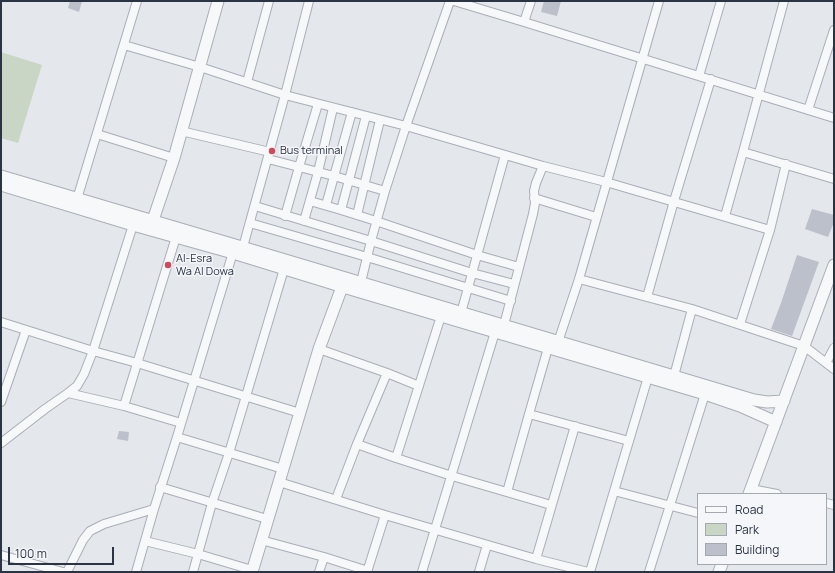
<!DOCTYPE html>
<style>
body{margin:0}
#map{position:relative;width:835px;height:573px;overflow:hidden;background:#e4e7ec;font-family:Manrope,sans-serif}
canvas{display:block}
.frame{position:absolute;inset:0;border:2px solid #2b3445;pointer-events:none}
.legend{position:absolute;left:697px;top:493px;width:130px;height:72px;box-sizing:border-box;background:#f4f6f9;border:1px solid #a4a8b1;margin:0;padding:5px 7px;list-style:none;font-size:12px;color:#2b3445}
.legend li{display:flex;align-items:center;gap:8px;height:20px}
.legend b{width:20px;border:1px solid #a4a8b1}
.scale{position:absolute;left:8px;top:547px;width:106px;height:18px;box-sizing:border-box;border:2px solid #2b3445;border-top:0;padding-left:5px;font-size:12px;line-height:14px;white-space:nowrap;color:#2b3445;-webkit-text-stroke:3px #f4f6f9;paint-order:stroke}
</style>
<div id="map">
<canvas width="835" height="573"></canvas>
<div class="frame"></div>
<ul class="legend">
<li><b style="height:5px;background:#f7f8fa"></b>Road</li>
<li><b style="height:11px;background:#c9d6c5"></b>Park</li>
<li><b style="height:11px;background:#bbc0ca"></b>Building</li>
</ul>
<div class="scale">100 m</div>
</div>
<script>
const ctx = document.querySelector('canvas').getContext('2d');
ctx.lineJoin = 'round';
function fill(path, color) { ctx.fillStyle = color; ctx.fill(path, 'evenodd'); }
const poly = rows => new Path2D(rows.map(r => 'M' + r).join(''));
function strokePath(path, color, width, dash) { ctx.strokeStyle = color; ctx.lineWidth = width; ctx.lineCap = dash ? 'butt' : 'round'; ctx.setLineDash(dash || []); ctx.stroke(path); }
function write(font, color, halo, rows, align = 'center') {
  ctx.font = font + ' Manrope,sans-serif'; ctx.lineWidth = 3; ctx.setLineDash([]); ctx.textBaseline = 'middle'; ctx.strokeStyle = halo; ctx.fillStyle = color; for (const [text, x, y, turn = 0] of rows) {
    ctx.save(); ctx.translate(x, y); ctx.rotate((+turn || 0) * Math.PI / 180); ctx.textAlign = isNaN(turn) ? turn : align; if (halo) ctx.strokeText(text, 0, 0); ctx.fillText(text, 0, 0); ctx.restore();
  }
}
fill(poly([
 [1,52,42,65,18,143,1,138]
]), '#c9d6c5');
fill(poly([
 [70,1,82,1,79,12,68,8],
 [544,1,561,1,557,16,541,12],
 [812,209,834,215,834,222,828,237,805,229],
 [797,255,819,262,792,336,771,329,781,303],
 [119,431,129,432,128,441,117,439]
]), '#bbc0ca');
const minor = poly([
 [454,1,524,22,834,118],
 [524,22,531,1],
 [124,45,200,67,285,95,406,126,543,166,606,182,770,230],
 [699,76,721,1],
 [247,82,269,1],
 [808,110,834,30],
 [181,131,270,152],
 [97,134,174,158],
 [743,152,834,179],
 [268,159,334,176,385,191],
 [534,198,596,217],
 [77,199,137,1],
 [310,201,341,210,376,221,477,255,519,267],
 [326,205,352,112],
 [255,206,371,241,472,273,514,284],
 [341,210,366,116],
 [357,215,380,120],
 [285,216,299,167,318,104],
 [725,216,743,152,784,1],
 [304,221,318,172,333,108],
 [250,223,367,257,511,301],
 [243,247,285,95,309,1],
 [579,279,692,309,804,346,834,369],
 [361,282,371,241,385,191,406,126,450,1],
 [647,297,674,201,711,79],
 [461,313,505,155],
 [1,322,93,351,137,363,300,413],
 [740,324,770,230,786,164],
 [504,325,533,214,535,203,534,191,536,183,543,166],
 [557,345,579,279,659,1],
 [319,349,387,373,419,386],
 [826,363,834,348],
 [674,376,692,309],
 [68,393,124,406,181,423],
 [1,402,26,330],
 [124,406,176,237],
 [529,414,629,441],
 [177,437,283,469],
 [1,443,45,409,68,393,77,386,84,374,93,351,133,225],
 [357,444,396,458,452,476,551,505],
 [396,458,441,316],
 [279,482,385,515,536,559,588,572],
 [160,487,267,519],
 [751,489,777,494],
 [614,491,698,513],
 [507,492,529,414,548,348],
 [336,499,357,444,387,373],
 [826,503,834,505],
 [261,540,324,557,368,571],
 [145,541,198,554,252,570],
 [1,555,63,572],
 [536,559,575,426],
 [67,572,83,540,90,531,104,524,154,509],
 [136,572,154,509,177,437,234,249],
 [193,572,212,503,229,453,284,269],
 [319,572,324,557],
 [367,572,385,515],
 [422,572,495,332],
 [479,572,487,545],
 [590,572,648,377],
 [649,572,705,394]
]);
const tertiary = poly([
 [1,176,235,245,754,400,767,402,784,401],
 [1,185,133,225,233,253,350,289,458,321,705,394,740,406,776,422],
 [151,226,174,158,218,1],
 [749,494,834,265],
 [252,572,319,349,342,287],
 [719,572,722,564]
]);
strokePath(minor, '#a9aeb7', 10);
strokePath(tertiary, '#a9aeb7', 13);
strokePath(minor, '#f7f8fa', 8);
strokePath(tertiary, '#f7f8fa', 11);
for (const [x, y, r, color] of [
 [272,151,4,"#d1495b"],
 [168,265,4,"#d1495b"]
]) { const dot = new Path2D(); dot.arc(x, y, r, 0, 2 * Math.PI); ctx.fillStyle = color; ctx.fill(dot); strokePath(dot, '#f4f6f9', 1.5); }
write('11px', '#2b3445', '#f4f6f9', [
 ["Bus terminal",280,151],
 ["Al-Esra",176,259],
 ["Wa Al Dowa",176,272]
], 'left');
</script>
